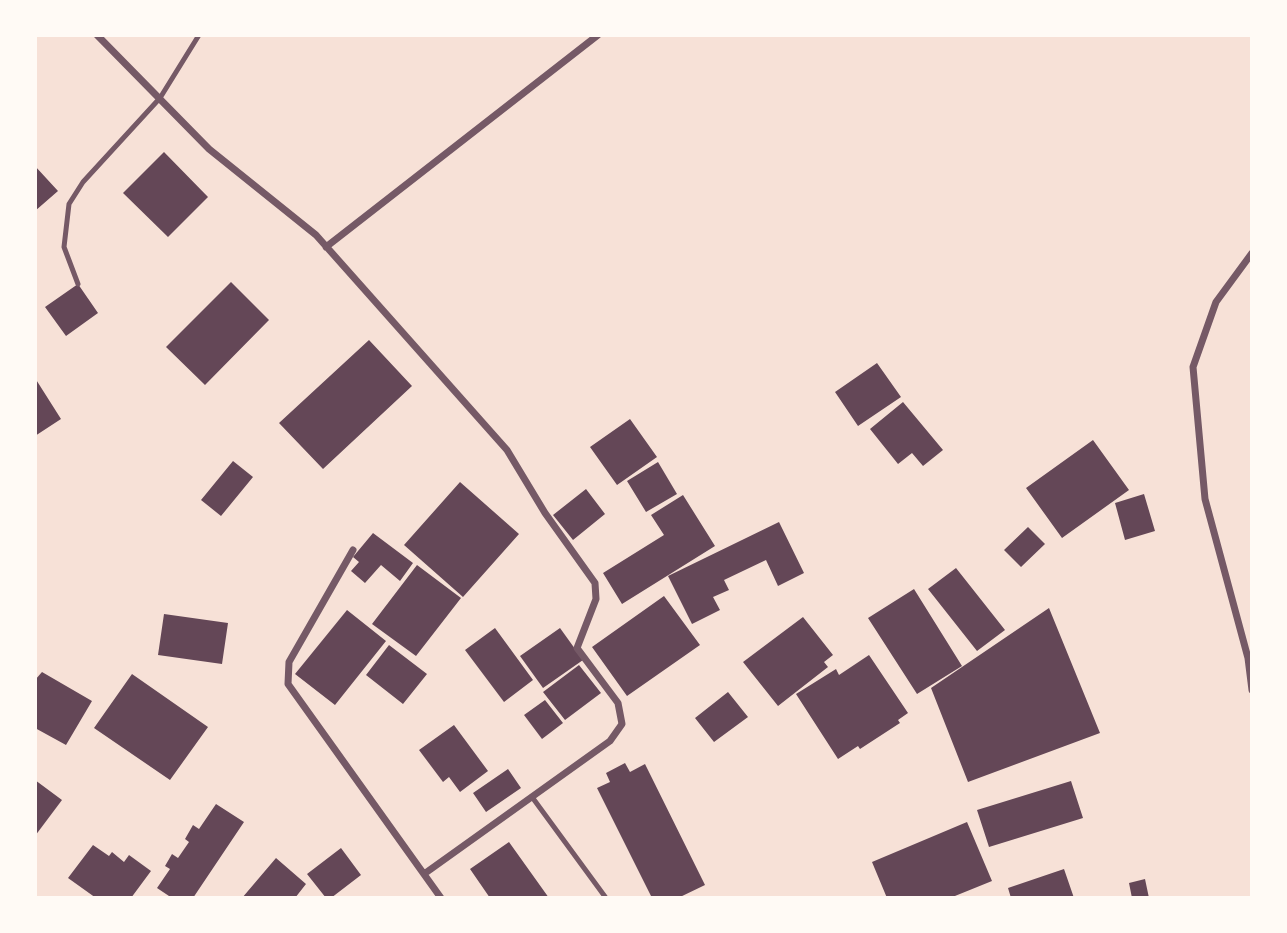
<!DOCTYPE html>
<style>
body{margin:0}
#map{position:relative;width:1287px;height:933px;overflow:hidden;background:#f7e1d7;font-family:"Fira Sans Condensed",sans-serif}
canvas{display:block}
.frame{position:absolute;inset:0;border:37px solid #fffaf5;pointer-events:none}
</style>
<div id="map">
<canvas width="1287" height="933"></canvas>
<div class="frame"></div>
</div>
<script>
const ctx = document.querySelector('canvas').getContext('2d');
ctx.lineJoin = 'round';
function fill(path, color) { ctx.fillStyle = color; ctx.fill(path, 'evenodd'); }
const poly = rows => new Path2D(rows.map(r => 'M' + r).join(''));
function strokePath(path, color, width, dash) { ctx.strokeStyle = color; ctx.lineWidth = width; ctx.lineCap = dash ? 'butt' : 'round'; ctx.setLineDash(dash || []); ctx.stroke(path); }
fill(poly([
 [164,152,208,197,168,237,123,193],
 [35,166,58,191,35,211],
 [231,282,269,320,205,385,166,347],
 [78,284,98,313,66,336,45,307],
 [369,340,412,386,323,469,279,423],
 [877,363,901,397,858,426,835,392],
 [35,378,61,419,35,436],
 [903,402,943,450,923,466,912,453,898,464,870,429],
 [630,419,657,457,617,485,590,447],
 [1093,440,1129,490,1062,538,1026,488],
 [233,461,253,477,221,516,201,500],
 [658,462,677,494,646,512,627,481],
 [460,482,519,534,463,597,404,545],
 [586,489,605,514,573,540,553,515],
 [1144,494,1155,531,1125,540,1115,503],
 [683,495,715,546,622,604,603,573,664,535,651,515],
 [779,522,804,573,778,586,766,560,724,580,729,590,713,597,720,610,692,624,668,576],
 [1028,527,1045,544,1021,567,1004,550],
 [373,533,413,563,400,581,381,565,365,583,351,571,359,562,353,557],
 [417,565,461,598,416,656,372,624],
 [956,568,1005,630,977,651,928,589],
 [914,589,962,666,917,694,868,618],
 [664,596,700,645,627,696,592,647],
 [1049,608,1100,733,968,782,931,688],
 [347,610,386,641,335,705,295,674],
 [164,614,228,623,222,664,158,655],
 [803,617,833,655,824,662,828,667,778,706,743,662],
 [495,628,533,680,504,702,465,650],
 [560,628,583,660,543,688,520,656],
 [389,645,427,674,403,704,366,675],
 [869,655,908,713,898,720,900,723,860,749,858,746,838,759,796,694,836,669,839,675],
 [579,665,601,693,565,720,543,692],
 [42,672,92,701,66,745,35,728,35,680],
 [132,674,208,727,170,780,94,728],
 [728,692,748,717,714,742,695,718],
 [545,700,563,723,542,739,524,715],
 [454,725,488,771,460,792,449,777,443,782,419,750],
 [625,763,630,772,645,764,705,885,678,898,652,898,597,788,610,782,606,773],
 [508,769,521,788,486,812,473,793],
 [35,780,62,800,35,836],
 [1071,781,1083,818,989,847,977,810],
 [216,804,244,822,193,898,172,898,157,888,170,869,165,866,172,854,178,858,189,842,185,839,193,825,199,829],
 [967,822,992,881,950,898,887,898,872,862],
 [509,842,549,898,490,898,470,869],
 [93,845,109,856,112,852,124,862,129,855,151,871,131,898,96,898,68,878],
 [341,848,361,875,331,898,326,898,307,874],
 [276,858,306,884,295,898,242,898],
 [1064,869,1074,898,1011,898,1008,888],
 [1145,879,1149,898,1132,898,1129,883]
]), '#644757');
strokePath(poly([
 [78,284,64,247,69,204,83,182,160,98,199,35],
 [532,797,606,898]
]), '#755966', 5);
strokePath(poly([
 [97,35,209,149,316,235,507,450,545,513,595,583,596,599,577,648,618,703,622,724,610,741,424,874],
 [326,247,598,35],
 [1252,253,1216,302,1193,367,1205,499,1248,658,1252,690],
 [353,550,289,662,288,684,441,898]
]), '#755966', 7);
</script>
